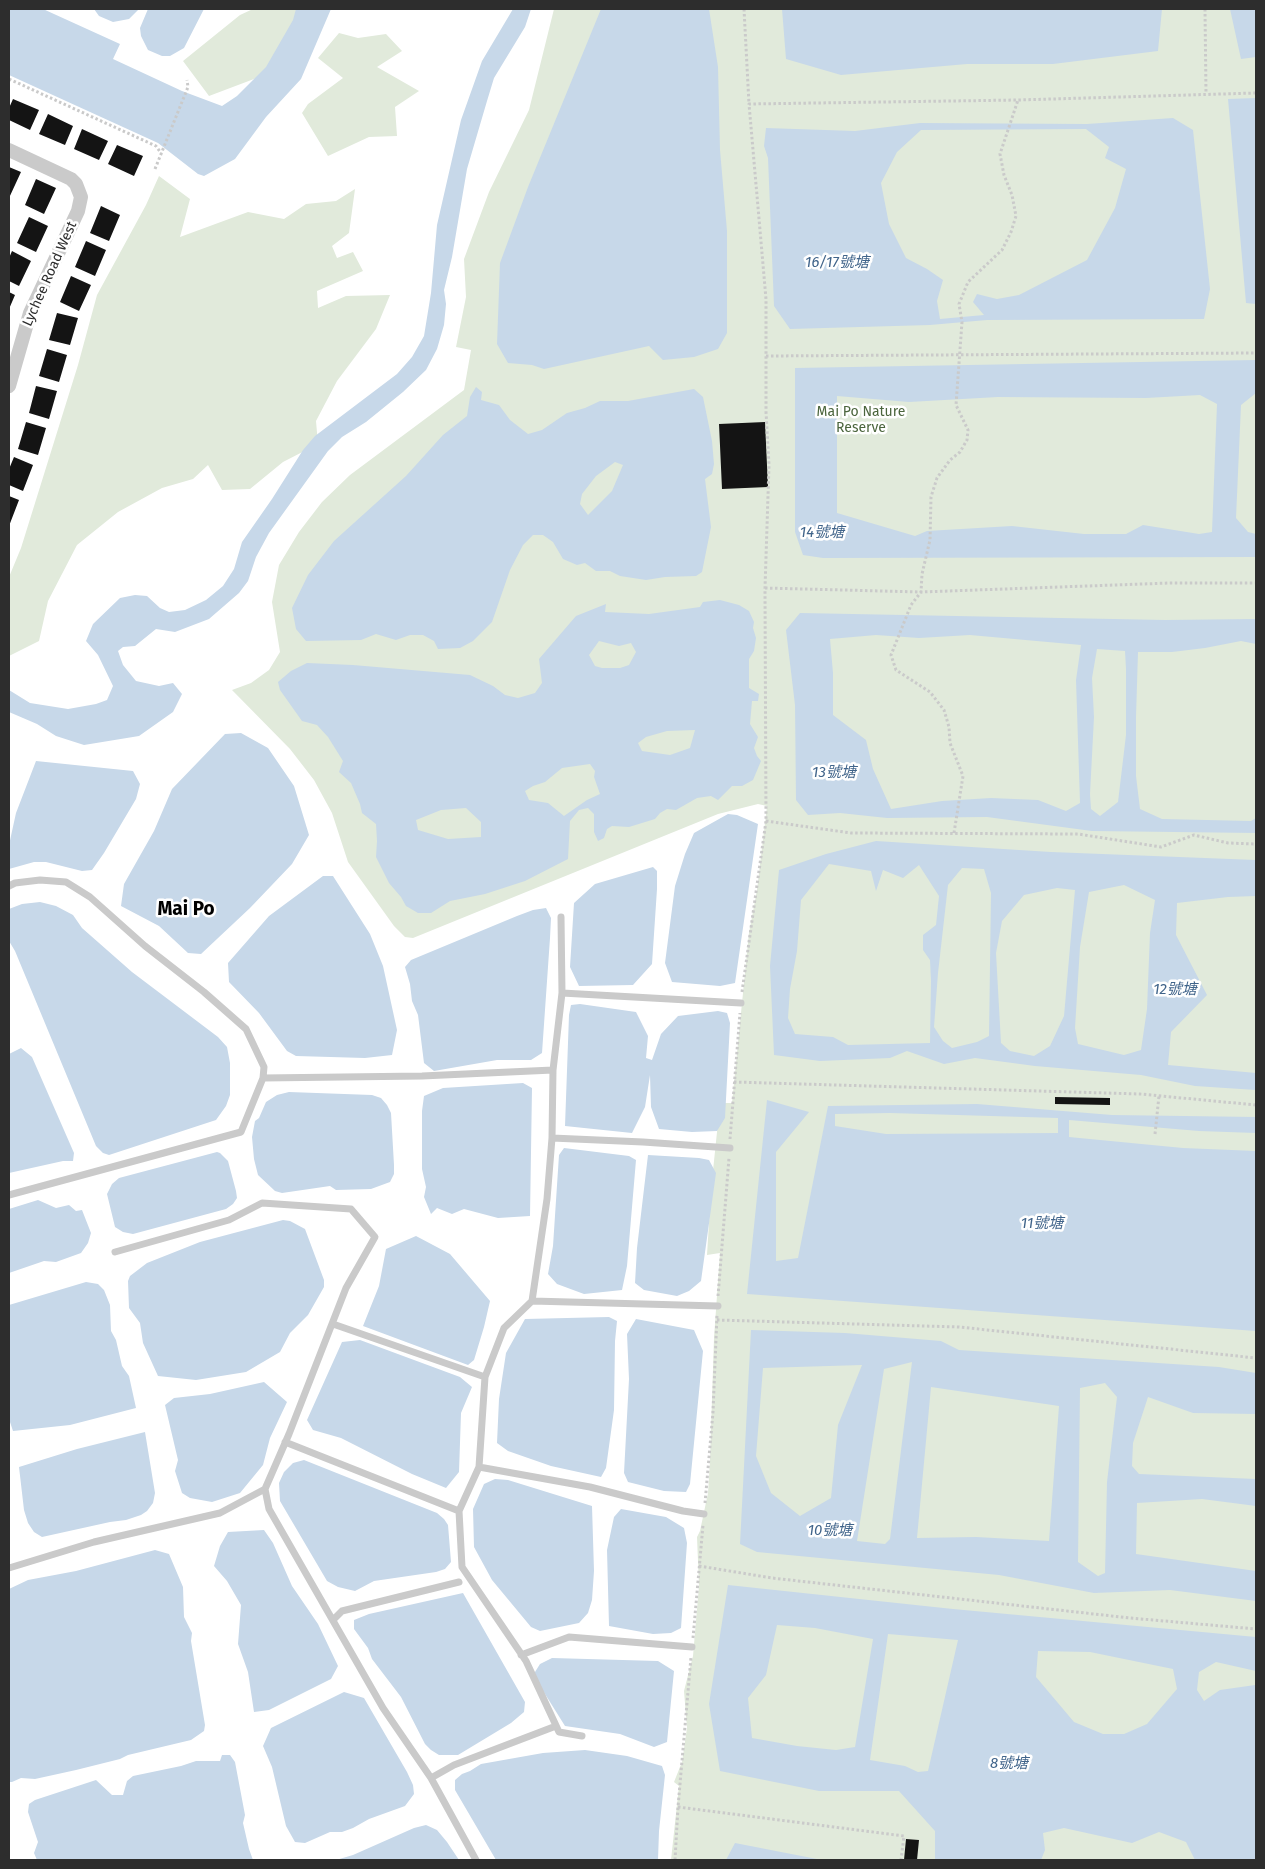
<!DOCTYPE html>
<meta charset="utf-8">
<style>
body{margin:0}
#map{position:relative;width:1265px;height:1869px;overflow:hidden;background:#fff;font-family:"Fira Sans",sans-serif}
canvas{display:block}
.frame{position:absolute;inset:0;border:10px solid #2d2d2d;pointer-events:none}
</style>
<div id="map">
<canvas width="1265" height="1869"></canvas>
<div class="frame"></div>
</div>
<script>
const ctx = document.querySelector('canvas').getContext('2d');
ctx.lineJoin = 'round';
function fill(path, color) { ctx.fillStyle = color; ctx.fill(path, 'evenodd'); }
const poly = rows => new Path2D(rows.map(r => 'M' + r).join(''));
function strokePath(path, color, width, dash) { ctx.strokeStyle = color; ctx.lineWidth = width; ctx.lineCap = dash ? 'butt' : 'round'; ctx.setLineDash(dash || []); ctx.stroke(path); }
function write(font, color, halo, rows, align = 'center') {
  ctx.font = font + ' "Fira Sans","Noto Sans TC",sans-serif'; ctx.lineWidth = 5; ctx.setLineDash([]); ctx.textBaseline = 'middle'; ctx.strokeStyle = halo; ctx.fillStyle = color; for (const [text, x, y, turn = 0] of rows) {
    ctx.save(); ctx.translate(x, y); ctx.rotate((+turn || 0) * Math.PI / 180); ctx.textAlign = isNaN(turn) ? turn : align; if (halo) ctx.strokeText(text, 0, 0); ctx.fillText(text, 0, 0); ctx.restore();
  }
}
fill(poly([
 [253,9,316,9,291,65,209,96,183,61,240,15],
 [554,9,1256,9,1256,1860,671,1860,679,1786,674,1782,682,1762,687,1728,684,1691,693,1656,699,1586,697,1537,700,1531,708,1493,710,1461,714,1338,720,1253,707,1255,711,1190,720,1103,732,1103,749,933,757,890,767,806,758,804,718,814,413,938,405,937,394,926,348,862,332,813,314,780,290,749,232,690,251,683,269,670,280,652,272,602,279,565,299,532,322,502,350,475,464,390,471,350,456,347,466,297,464,259,489,192,529,110],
 [339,33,358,38,386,34,402,51,377,67,419,91,395,107,397,136,369,137,328,156,302,113,308,104,343,78,318,58],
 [159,176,190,199,180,237,248,212,284,219,306,204,336,201,355,189,349,233,332,246,337,258,353,252,363,271,317,291,318,308,346,296,390,295,376,329,337,381,316,421,318,444,283,462,250,489,222,490,208,465,193,479,162,488,118,512,77,545,48,601,39,641,9,656,9,577,21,548,78,365,97,295,146,205]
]), '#e1eadb');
fill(poly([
 [9,9,43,9,120,44,113,59,182,91,222,106,237,96,266,67,293,20,296,9,331,9,301,79,266,117,235,159,204,176,198,174,158,143,9,75],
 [94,9,139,9,129,19,113,22,99,16],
 [148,9,204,9,184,48,170,56,162,56,148,50,141,36,140,28],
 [513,9,531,9,525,27,494,78,487,101,467,169,452,257,444,290,446,304,444,325,437,349,426,370,403,392,366,422,342,437,328,451,269,533,256,557,248,581,239,593,209,619,175,632,156,629,135,646,123,647,118,651,123,665,136,681,159,686,173,683,182,694,173,712,139,736,84,745,56,736,37,724,9,712,9,690,30,703,68,709,96,704,107,700,113,686,98,655,86,641,93,624,120,598,135,595,147,596,160,608,169,612,185,610,206,600,223,586,234,569,242,542,272,499,303,450,315,436,397,374,412,357,424,336,431,293,437,225,461,120,482,61],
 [601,9,709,9,718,67,720,150,727,231,727,333,718,349,694,357,663,360,649,346,544,369,532,365,508,363,497,344,500,263,528,187],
 [782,9,1162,9,1158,51,1053,64,967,64,841,75,786,59],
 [1230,9,1256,9,1256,57,1241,59],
 [1256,98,1256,304,1246,303,1228,99],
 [1173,118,1193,130,1210,289,1204,319,987,320,930,325,790,329,774,306,768,158,764,146,766,128,855,131,920,123,1087,124],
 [1086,129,1109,147,1105,158,1126,169,1115,208,1087,260,1019,295,997,299,977,294,973,302,984,315,940,319,937,301,943,280,927,269,906,258,889,224,881,183,897,152,921,130],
 [1256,360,1256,393,1241,405,1236,518,1248,532,1256,534,1256,557,823,558,803,555,795,532,795,368],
 [1200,395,1217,404,1212,532,1199,534,1143,525,1126,534,1084,534,1012,526,927,531,915,536,837,513,837,396,909,402,998,397,1146,398],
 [476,387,482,392,481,400,499,405,510,420,528,434,542,430,567,413,585,408,600,401,628,401,694,389,703,397,712,441,714,464,712,474,705,479,711,527,702,572,696,576,665,577,646,580,620,576,610,571,596,571,585,563,577,565,563,559,553,542,543,535,533,535,523,545,510,570,492,622,473,641,460,648,438,649,434,641,423,635,410,635,396,640,376,634,361,640,306,641,296,629,292,608,308,575,334,541,406,476,443,435,467,416,470,397],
 [615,462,623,465,612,491,588,515,580,504,582,494,596,476],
 [720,600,739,605,749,611,754,622,753,628,756,638,754,651,749,659,749,688,759,694,758,701,752,701,750,724,758,737,754,748,757,756,761,761,753,780,742,786,732,786,718,800,711,796,697,798,676,810,667,809,660,813,655,819,629,827,612,826,607,829,604,838,598,841,594,832,594,814,588,808,579,810,570,821,568,859,525,881,485,894,450,901,431,913,418,913,406,906,401,897,389,883,376,857,377,841,376,824,362,813,360,804,351,783,339,772,343,761,328,737,317,725,302,721,280,690,278,682,291,671,307,663,353,665,470,675,493,686,505,695,518,698,535,693,542,683,539,659,576,616,606,604,605,612,649,614,700,607,703,602],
 [599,641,619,646,631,643,636,652,629,665,620,668,602,668,595,666,589,655],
 [695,730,690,748,670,755,642,751,638,743,646,737,667,731],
 [590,764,595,771,594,777,600,794,587,800,564,816,548,803,529,800,525,791,533,786,545,782,562,768],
 [466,808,481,822,481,837,448,839,418,830,416,820,441,810],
 [800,613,1165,620,1256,619,1256,644,1241,641,1205,648,1172,652,1138,652,1136,717,1136,776,1140,809,1162,819,1251,821,1256,818,1256,833,1092,831,987,817,887,818,840,813,808,815,796,800,795,705,786,630],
 [876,635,919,638,970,635,1081,645,1076,680,1080,803,1066,811,1038,800,991,798,942,801,891,809,873,769,866,740,833,715,833,673,830,639],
 [1097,649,1125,651,1126,669,1126,735,1118,802,1100,816,1091,809,1090,794,1094,717,1092,678],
 [241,733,268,748,294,786,309,835,292,864,250,908,201,954,188,953,159,926,121,906,124,884,154,831,172,789,225,734],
 [36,761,133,771,140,784,136,799,104,853,92,870,82,871,46,862,34,862,9,869,9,845,16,813],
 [728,814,737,815,758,824,735,983,720,986,672,982,665,963,675,886,685,854,694,833],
 [876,841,1051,852,1256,860,1256,896,1228,897,1177,903,1176,935,1207,995,1171,1032,1168,1065,1256,1073,1256,1090,1195,1086,1141,1075,1035,1066,975,1058,944,1064,907,1051,890,1058,820,1061,774,1055,770,966,779,870,826,854],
 [829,864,871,871,876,891,883,870,903,878,919,865,939,896,936,925,923,935,923,950,930,960,931,981,930,1043,848,1045,833,1037,795,1034,788,1018,790,989,797,951,801,900],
 [962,868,984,869,991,893,989,1036,977,1042,952,1048,943,1041,934,1027,938,973,948,885],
 [1124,885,1155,900,1150,933,1147,1009,1141,1050,1124,1055,1078,1044,1075,1028,1080,947,1089,892],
 [1057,888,1075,890,1064,1016,1050,1046,1034,1056,1010,1051,1001,1043,996,953,1002,921,1024,895],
 [653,867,657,871,657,889,652,964,633,985,579,986,570,967,574,903,595,884],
 [323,876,333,876,370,934,383,966,397,1030,392,1055,365,1058,296,1056,287,1051,259,1013,229,982,228,963,269,916],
 [40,902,56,906,73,915,82,928,132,972,218,1037,227,1047,230,1063,230,1095,226,1106,216,1120,109,1155,103,1153,96,1146,15,951,9,941,9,909,22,904],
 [546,908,551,918,550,938,542,1053,531,1060,497,1060,434,1071,424,1063,418,1015,412,1001,410,984,405,967,411,960,517,916,533,910],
 [580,1004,636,1012,648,1036,646,1058,652,1060,661,1034,678,1016,718,1011,727,1013,730,1023,725,1118,717,1131,692,1132,659,1129,651,1107,650,1075,645,1107,632,1133,565,1126,569,1015,571,1005],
 [21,1048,32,1057,74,1153,73,1161,63,1161,9,1173,9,1054],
 [523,1083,532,1088,530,1216,498,1218,464,1209,452,1214,437,1208,431,1214,424,1197,426,1187,422,1169,422,1111,424,1096,443,1088],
 [289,1092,372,1095,381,1098,387,1105,391,1113,394,1165,394,1174,390,1182,371,1189,336,1190,330,1186,282,1193,275,1191,258,1175,254,1159,252,1137,255,1121,259,1118,266,1102,277,1095],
 [767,1100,809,1112,776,1152,776,1261,798,1258,828,1106,977,1104,1112,1115,1256,1117,1256,1133,1199,1131,1069,1120,1069,1137,1183,1148,1256,1151,1256,1331,747,1294],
 [890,1113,1058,1118,1058,1133,886,1134,835,1126,835,1114],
 [564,1148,629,1156,636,1160,627,1266,622,1290,584,1294,557,1284,548,1274,553,1246,559,1155],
 [217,1152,220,1153,228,1161,236,1191,237,1198,233,1204,226,1209,133,1234,123,1232,115,1227,107,1194,112,1184,119,1178],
 [648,1155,699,1158,709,1160,716,1173,701,1281,689,1291,677,1296,644,1290,635,1283,637,1248],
 [38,1200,56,1208,69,1205,76,1211,82,1210,91,1233,88,1243,81,1253,56,1262,44,1261,9,1273,9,1209],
 [283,1220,290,1221,305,1229,324,1280,324,1287,308,1315,290,1333,280,1352,246,1372,196,1380,158,1376,143,1343,140,1323,129,1308,128,1281,130,1276,147,1263,200,1242],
 [416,1236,450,1254,490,1301,484,1327,474,1360,468,1365,363,1326,379,1286,386,1249],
 [86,1282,98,1284,104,1290,110,1305,111,1331,116,1340,122,1366,129,1376,136,1408,70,1425,13,1431,9,1419,9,1305],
 [609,1317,617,1321,615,1341,614,1410,606,1468,601,1477,551,1466,508,1451,497,1443,499,1399,506,1353,525,1319],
 [636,1319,694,1330,703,1351,690,1484,686,1492,664,1491,628,1482,624,1473,629,1379,627,1334],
 [751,1330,845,1333,941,1341,959,1350,1219,1367,1256,1373,1256,1414,1193,1413,1148,1397,1133,1443,1132,1466,1139,1474,1256,1479,1256,1506,1202,1499,1137,1503,1136,1554,1256,1571,1256,1601,1170,1590,1094,1593,999,1575,757,1552,740,1544],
 [912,1362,890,1539,885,1544,857,1541,884,1369],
 [862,1365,838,1425,831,1498,800,1516,771,1493,756,1456,763,1368],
 [1105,1383,1117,1397,1107,1482,1105,1573,1098,1576,1078,1562,1080,1388],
 [931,1387,1059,1406,1049,1541,976,1537,917,1538],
 [360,1340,460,1377,472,1387,461,1413,459,1472,446,1488,412,1474,341,1438,313,1430,307,1420,342,1342],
 [264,1382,287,1402,270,1438,263,1465,240,1493,212,1502,190,1498,182,1493,175,1471,178,1460,165,1405,174,1398,210,1394],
 [145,1432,155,1493,153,1503,147,1511,141,1515,126,1520,110,1522,42,1537,34,1532,28,1523,24,1510,19,1467,77,1449],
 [304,1460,437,1513,444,1519,448,1525,451,1562,445,1569,436,1572,374,1581,355,1591,338,1587,327,1581,280,1501,279,1483,284,1472,293,1463],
 [495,1479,508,1480,592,1506,594,1571,592,1600,588,1613,579,1623,540,1631,531,1627,492,1580,474,1547,473,1509,484,1484],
 [621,1509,666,1517,684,1528,687,1543,681,1628,671,1633,653,1634,609,1626,607,1550,614,1517],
 [264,1530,273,1543,292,1586,318,1624,338,1666,331,1679,269,1710,254,1712,248,1672,238,1644,241,1605,227,1581,214,1566,220,1546,228,1532],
 [155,1550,169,1554,183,1587,184,1617,192,1633,191,1641,205,1725,204,1731,191,1740,128,1755,120,1759,76,1770,35,1779,21,1778,12,1782,9,1782,9,1589,28,1580,76,1571],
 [728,1585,953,1609,1256,1637,1256,1671,1216,1662,1199,1672,1197,1690,1204,1701,1220,1690,1255,1685,1256,1677,1256,1860,1195,1860,1186,1842,1159,1832,1132,1843,1064,1828,1043,1833,1045,1850,1041,1860,935,1860,935,1831,899,1791,819,1791,720,1771,709,1704],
 [777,1625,815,1628,873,1639,855,1747,836,1750,797,1746,752,1738,748,1698,766,1675],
 [888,1634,958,1640,928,1771,918,1772,905,1766,870,1760],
 [1038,1651,1090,1652,1173,1669,1177,1689,1147,1724,1124,1734,1103,1734,1074,1722,1036,1677],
 [463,1593,525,1702,524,1712,511,1723,458,1755,439,1755,431,1750,425,1744,401,1697,372,1659,368,1648,354,1629,354,1620,369,1614],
 [552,1658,658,1661,674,1671,667,1742,654,1747,620,1734,565,1726,535,1678,535,1672,540,1664],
 [344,1692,364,1698,407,1772,413,1785,414,1794,405,1806,369,1819,353,1828,342,1832,330,1832,305,1843,295,1842,286,1826,272,1767,263,1746,271,1728],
 [585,1750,627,1756,662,1766,665,1775,659,1831,658,1860,496,1860,455,1790,455,1780,462,1774,470,1771,481,1764,543,1753],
 [222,1755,230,1755,235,1762,245,1815,243,1823,249,1849,253,1860,37,1860,34,1853,38,1842,28,1812,29,1804,35,1800,96,1780,112,1795,123,1795,127,1781,133,1776,181,1766,196,1761,220,1761],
 [426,1825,437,1830,447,1842,459,1860,336,1860,353,1855,414,1828],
 [735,1843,822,1860,726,1860]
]), '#c7d8e9');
fill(poly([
 [13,99,39,110,30,130,9,120,9,108],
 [48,114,73,126,65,145,39,134],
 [82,129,108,141,99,160,74,149],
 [117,145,143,156,134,176,108,164],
 [9,167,21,172,9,198],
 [36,179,56,188,44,214,25,205],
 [101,206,120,215,109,241,90,233],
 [29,217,48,226,36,252,17,243],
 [86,241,106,250,95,276,75,267],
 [12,251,31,261,19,286,9,281,9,258],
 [71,276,91,285,79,311,60,302],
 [9,292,15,295,9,309],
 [57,313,78,318,70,345,49,340],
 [47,349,67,355,59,382,39,376],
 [36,386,57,391,49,419,29,413],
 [26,422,46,428,38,455,18,449],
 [765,422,768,487,722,489,719,424],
 [14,457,33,465,23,491,9,485,9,469],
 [9,496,19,500,9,526],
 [1055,1097,1110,1098,1110,1105,1055,1104],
 [906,1839,919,1840,917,1860,904,1860]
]), '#141414');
strokePath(poly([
 [744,9,749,104],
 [1205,9,1206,94],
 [9,79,156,146,161,153],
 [155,169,188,87,187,80],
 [766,356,1256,353],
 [765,588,921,592,1170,583,1256,583],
 [766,821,851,833,1078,834,1161,847,1194,835,1228,843,1256,844],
 [954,833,963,776,950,743,949,727,944,710,930,692,896,670,891,655,911,605,921,592,922,574,930,540,931,497,937,478,950,460,960,452,967,440,968,430,956,405,962,322,959,304,968,282,1002,250,1011,232,1016,216,1012,195,1004,175,1000,154,1018,100],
 [742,992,766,821,765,588,769,465,766,412,766,299,749,104,1018,100,1256,93],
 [734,1082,1140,1094,1256,1105],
 [1155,1134,1159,1096],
 [730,1139,740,1013],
 [718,1296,729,1158],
 [717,1320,959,1327,1256,1358],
 [705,1503,713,1412,717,1315],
 [699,1566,772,1578,1130,1618,1256,1629],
 [693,1638,703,1525],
 [678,1807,904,1836,901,1860],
 [675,1860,678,1807,691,1657]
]), '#cacaca', 3, [2.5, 2.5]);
strokePath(poly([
 [9,886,15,883,40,880,66,882,90,897,145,946,204,992,246,1029,264,1067,263,1078,241,1132,9,1195],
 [561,917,562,993,553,1070,552,1138,547,1199,532,1301,504,1328,485,1377,479,1467,459,1511,462,1567,526,1661,559,1732,582,1736],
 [562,993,741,1003],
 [263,1078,422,1076,553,1070],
 [552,1138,643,1142,730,1148],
 [115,1252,229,1220,262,1203,351,1209,375,1237,346,1288,289,1434,265,1489,269,1509,383,1708,431,1778,476,1860],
 [532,1301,718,1306],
 [333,1324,485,1377],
 [285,1442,459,1511],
 [479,1467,590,1487,683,1511,704,1514],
 [9,1568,94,1542,220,1513,265,1489],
 [334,1619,342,1611,459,1582],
 [521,1655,569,1637,692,1647],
 [431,1778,454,1765,556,1726]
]), '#cacaca', 7);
strokePath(poly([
 [9,150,71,179,76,184,81,197,78,211,30,313,9,386]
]), '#cacaca', 14);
write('14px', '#2d2d2d', '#fff', [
 ["Lychee Road West",50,274,-66]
]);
write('14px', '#4b653d', '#fff', [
 ["Mai Po Nature",861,412],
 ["Reserve",861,428]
]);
write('italic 15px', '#40648a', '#fff', [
 ["16/17號塘",837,263],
 ["14號塘",822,533],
 ["13號塘",834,773],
 ["12號塘",1175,990],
 ["11號塘",1042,1224],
 ["10號塘",830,1531],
 ["8號塘",1009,1764]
]);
write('bold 19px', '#000', '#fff', [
 ["Mai Po",186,910]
]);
</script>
